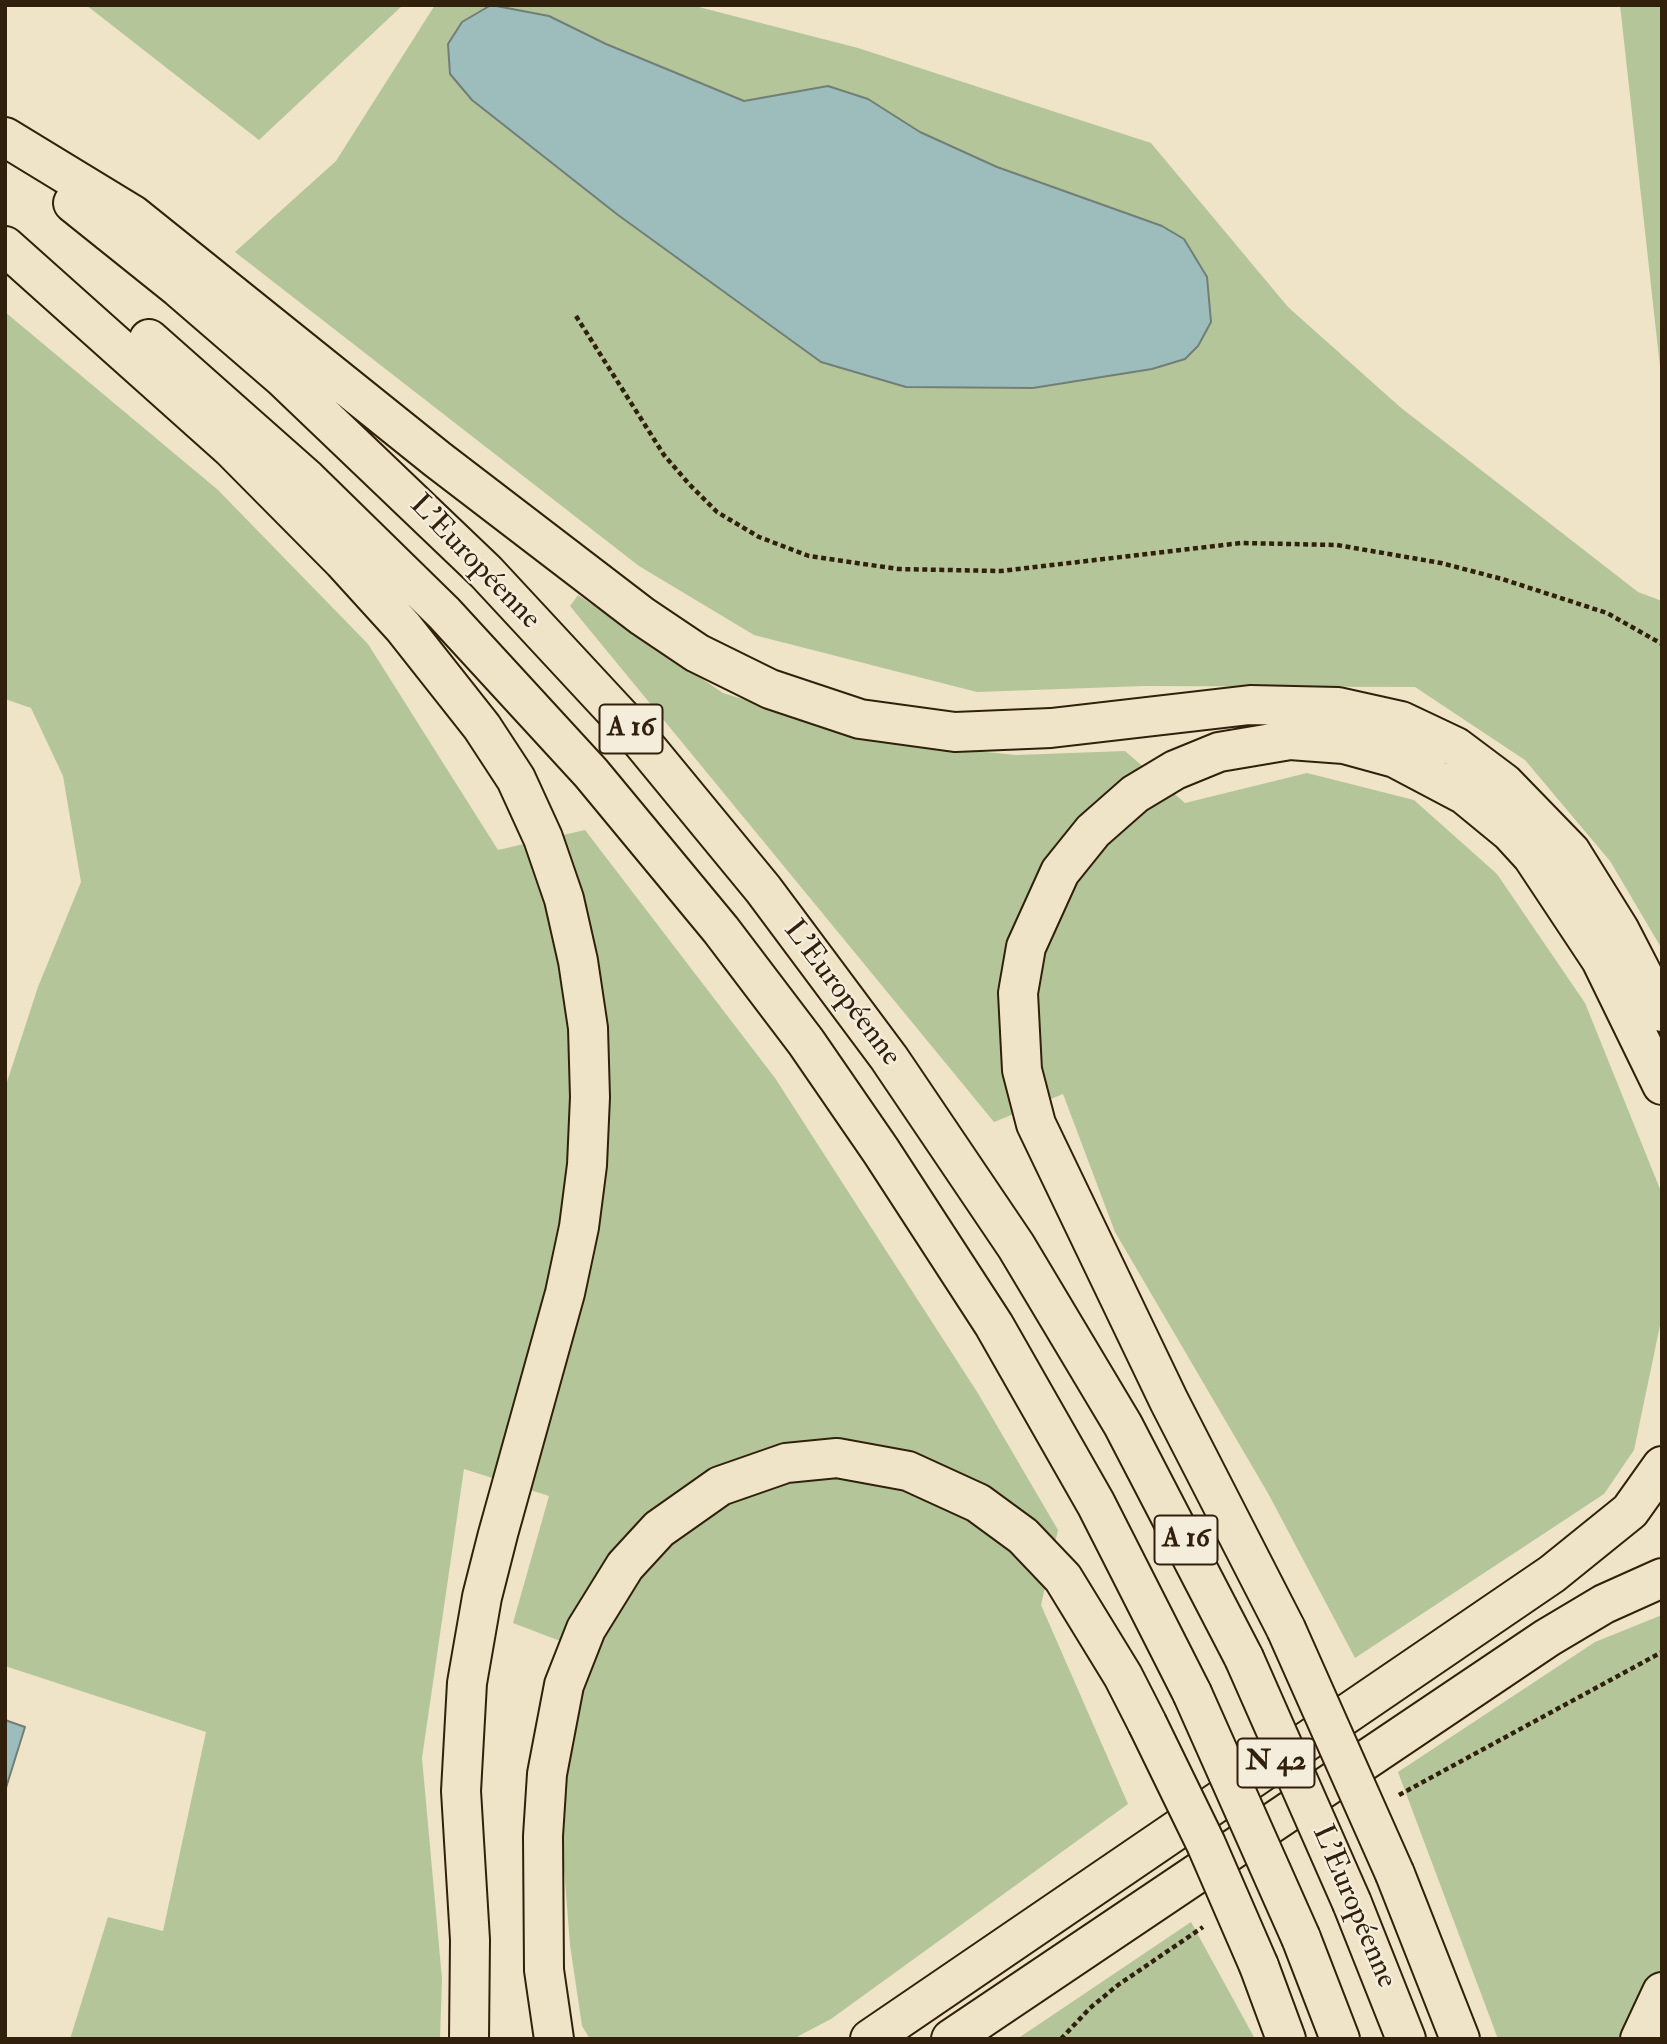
<!DOCTYPE html>
<meta charset="utf-8">
<style>
body{margin:0}
#map{position:relative;width:1667px;height:2044px;overflow:hidden;background:#efe4c7;font-family:"IM FELL Double Pica",serif}
canvas{display:block}
.frame{position:absolute;inset:0;border:7px solid #31210c;pointer-events:none}
</style>
<div id="map">
<canvas width="1667" height="2044"></canvas>
<div class="frame"></div>
</div>
<script>
const ctx = document.querySelector('canvas').getContext('2d');
ctx.lineJoin = 'round';
function fill(path, color) { ctx.fillStyle = color; ctx.fill(path, 'evenodd'); }
const poly = rows => new Path2D(rows.map(r => 'M' + r).join(''));
function strokePath(path, color, width, dash) { ctx.strokeStyle = color; ctx.lineWidth = width; ctx.lineCap = dash ? 'butt' : 'round'; ctx.setLineDash(dash || []); ctx.stroke(path); }
function write(font, color, halo, rows, align = 'center') {
  ctx.font = font + ' "IM FELL Double Pica",serif'; ctx.lineWidth = 5; ctx.setLineDash([]); ctx.textBaseline = 'middle'; ctx.strokeStyle = halo; ctx.fillStyle = color; for (const [text, x, y, turn = 0] of rows) {
    ctx.save(); ctx.translate(x, y); ctx.rotate((+turn || 0) * Math.PI / 180); ctx.textAlign = isNaN(turn) ? turn : align; if (halo) ctx.strokeText(text, 0, 0); ctx.fillText(text, 0, 0); ctx.restore();
  }
}
fill(poly([
 [86,5,403,5,259,140],
 [435,5,691,5,858,48,1151,143,1288,307,1400,407,1638,592,1662,601,1662,949,1610,861,1525,760,1415,687,1144,686,977,692,754,635,639,566,235,252,336,161],
 [1620,5,1662,5,1662,385],
 [5,312,218,490,368,644,498,850,585,830,775,1078,979,1395,1058,1530,1041,1605,1128,1804,831,2019,793,2039,590,2039,582,2026,570,1945,560,1816,581,1698,597,1655,513,1623,549,1496,464,1469,422,1758,442,1979,440,2039,70,2039,108,1917,163,1931,206,1732,5,1666,5,1088,38,987,81,882,63,776,31,708,5,699],
 [578,595,723,693,878,741,1016,755,1125,751,1185,803,1307,773,1414,800,1497,874,1585,1003,1662,1194,1662,1316,1634,1450,1604,1494,1355,1658,1269,1495,1115,1232,1063,1094,994,1122,570,606],
 [1662,1615,1662,2039,1498,2039,1398,1772,1595,1642],
 [1191,1922,1255,2039,1017,2039]
]), '#b4c599');
const water = poly([
 [491,5,549,16,606,44,744,101,828,86,868,99,920,132,997,167,1162,226,1184,239,1207,277,1211,322,1198,346,1185,359,1152,369,1033,388,906,387,821,362,618,215,472,100,450,74,448,44,462,22,491,5],
 [5,1720,25,1727,5,1791,5,1720]
]);
fill(water, '#9cbdbc');
strokePath(water, '#717f76', 2);
const primary = poly([
 [870,2039,1552,1574,1630,1511,1662,1466],
 [951,2039,1547,1638,1604,1604,1662,1578]
]);
const motorway = poly([
 [5,137,133,215,437,459,642,616,697,653,770,689,860,719,955,732,1051,728,1250,705,1338,707,1401,721,1456,747,1504,783,1571,852,1619,929,1662,1012],
 [73,203,179,288,282,377,486,572,628,725,763,889,889,1058,1016,1246,1123,1425,1244,1658],
 [5,246,231,448,343,561,403,627,482,727,516,779,543,838,564,899,578,961,588,1028,590,1097,587,1165,579,1227,565,1293,498,1534,482,1597,467,1683,461,1791,470,1940,469,2039],
 [149,339,307,479,444,613,591,773,721,930,806,1042,881,1151,994,1325,1096,1504,1192,1693],
 [1286,1629,1169,1401,1036,1124,1022,1070,1018,993,1026,947,1060,872,1093,831,1135,794,1175,770,1219,752,1290,740,1344,744,1395,758,1465,795,1510,832,1532,856,1601,960,1662,1085],
 [1395,1874,1460,2039],
 [1352,1903,1406,2039],
 [1301,1938,1340,2039],
 [1259,1966,1286,2039],
 [554,2039,544,1970,543,1836,547,1774,564,1685,586,1629,625,1566,659,1529,720,1486,786,1463,837,1458,908,1471,978,1503,1023,1536,1063,1578,1123,1676,1147,1723],
 [1640,2039,1662,1992]
]);
strokePath(primary, '#31210c', 42);
strokePath(motorway, '#31210c', 42);
strokePath(poly([
 [576,316,664,455,689,484,717,512,759,537,809,556,898,569,1001,571,1241,543,1337,545,1441,563,1502,579,1607,613,1662,644],
 [1399,1795,1662,1652],
 [1061,2039,1090,2008,1118,1985,1203,1927]
]), '#31210c', 4.5, [5, 3.5]);
strokePath(primary, '#efe4c7', 38);
strokePath(motorway, '#efe4c7', 38);
const motorwayBridge = poly([
 [1286,1629,1395,1874],
 [1244,1658,1352,1903],
 [1192,1693,1301,1938],
 [1147,1723,1206,1844,1259,1966]
]);
strokePath(motorwayBridge, '#31210c', 42, []);
strokePath(motorwayBridge, '#efe4c7', 38);
for (const [x, y, w] of [
 [631,729,63],
 [1186,1540,63],
 [1276,1763,77]
]) { const box = new Path2D(); box.roundRect(x - w / 2, y - 24.5, w, 49, 5); ctx.fillStyle = '#f5eddb'; ctx.fill(box); strokePath(box, '#31210c', 2); }
write('bold 28px', '#31210c', null, [
 ["A 16",631,729],
 ["A 16",1186,1540],
 ["N 42",1276,1763]
]);
write('30px', '#31210c', '#f5eddb', [
 ["L'Européenne",474,563,46],
 ["L'Européenne",841,994,53],
 ["L'Européenne",1353,1907,67]
]);
</script>
